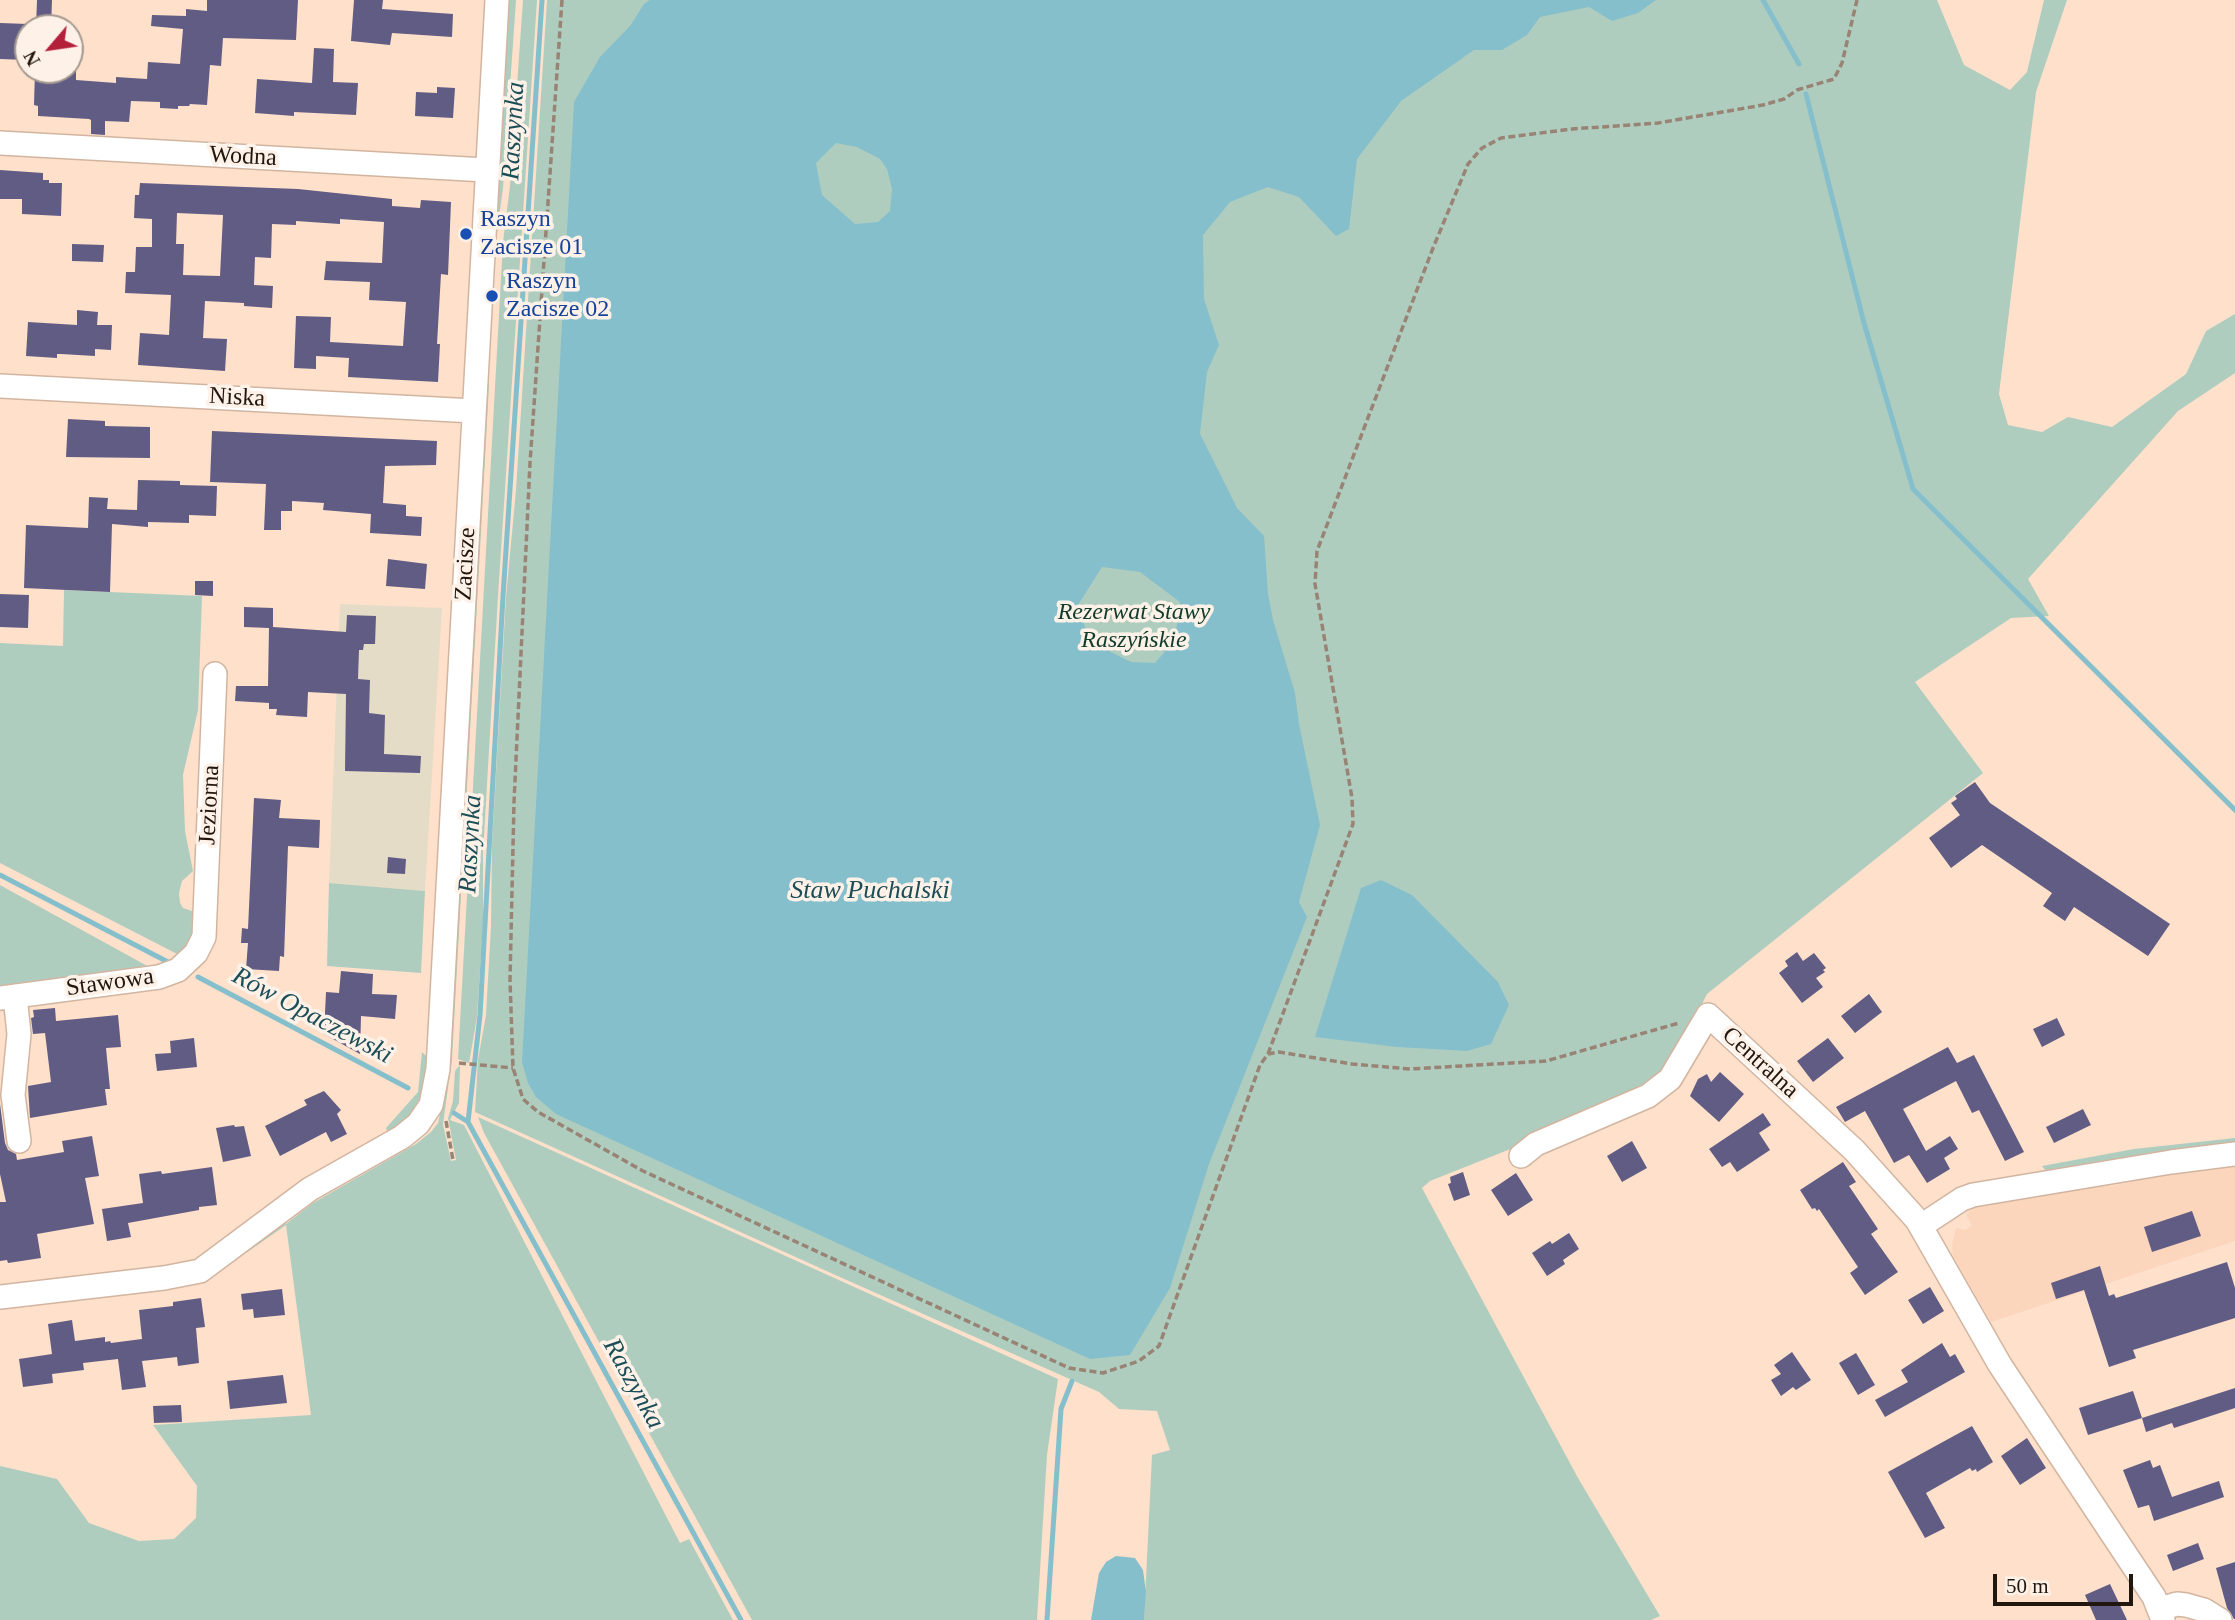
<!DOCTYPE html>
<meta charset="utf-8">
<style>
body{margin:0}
#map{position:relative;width:2235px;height:1620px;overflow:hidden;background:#fee0cb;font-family:Georgia,serif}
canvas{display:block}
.north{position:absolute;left:14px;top:14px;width:70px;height:70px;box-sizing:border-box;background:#fdf1e8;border:2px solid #a59a91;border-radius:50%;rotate:241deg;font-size:19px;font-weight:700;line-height:28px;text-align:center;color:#21170f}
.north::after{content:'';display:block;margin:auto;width:24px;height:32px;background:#b3203a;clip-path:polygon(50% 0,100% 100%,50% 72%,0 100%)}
.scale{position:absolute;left:1993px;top:1574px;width:140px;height:32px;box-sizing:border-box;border:4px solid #21170f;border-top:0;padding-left:9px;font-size:21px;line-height:24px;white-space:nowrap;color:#21170f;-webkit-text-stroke:5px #fdf1e8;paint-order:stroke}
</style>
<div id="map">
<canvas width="2235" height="1620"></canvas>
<div class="north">N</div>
<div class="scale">50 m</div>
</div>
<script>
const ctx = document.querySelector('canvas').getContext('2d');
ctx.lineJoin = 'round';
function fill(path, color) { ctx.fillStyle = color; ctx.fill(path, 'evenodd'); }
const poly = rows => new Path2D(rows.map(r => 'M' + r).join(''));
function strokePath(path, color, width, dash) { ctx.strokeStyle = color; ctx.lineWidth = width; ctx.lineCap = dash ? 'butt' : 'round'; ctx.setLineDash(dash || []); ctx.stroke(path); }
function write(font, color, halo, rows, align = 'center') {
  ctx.font = font + ' Georgia,serif'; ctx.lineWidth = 7; ctx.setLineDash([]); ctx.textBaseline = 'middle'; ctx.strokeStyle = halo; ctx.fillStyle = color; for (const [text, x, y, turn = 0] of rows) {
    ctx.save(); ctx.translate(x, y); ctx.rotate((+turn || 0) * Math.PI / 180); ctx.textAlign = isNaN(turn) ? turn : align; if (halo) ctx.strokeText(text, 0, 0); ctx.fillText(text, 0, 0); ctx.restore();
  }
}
fill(poly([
 [340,604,442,608,425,891,329,883]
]), '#e4dcc7');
fill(poly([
 [2235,1165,2235,1241,1991,1322,1953,1256,1952,1244,1956,1228,1966,1230,1972,1225,1966,1215,1975,1206,1990,1201,2011,1198,2018,1201,2041,1193,2096,1185,2111,1186,2130,1182,2133,1180]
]), '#fbd6bc');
fill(poly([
 [505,0,516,0,503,188,496,240,492,239],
 [523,0,537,0,498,596,483,853,483,922,477,1017,469,1063,458,1059,503,242,510,186],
 [547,0,1937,0,1964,65,2010,90,2027,72,2044,0,2067,0,2036,92,1999,394,2008,425,2042,432,2068,417,2112,427,2186,374,2206,331,2235,314,2235,373,2178,411,2028,579,2049,616,2011,618,1915,682,1983,773,1707,994,1659,1090,1430,1181,1422,1188,1578,1478,1660,1616,1651,1620,1144,1620,1152,1455,1170,1450,1157,1411,1119,1409,1099,1392,842,1278,475,1112,478,1060,486,1015,491,926,492,844,506,597,516,490],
 [485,383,489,383,487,422,452,1059,443,1124,451,1161,456,1160,448,1118,453,1101,455,1071,460,1065,459,1103,450,1120,464,1125,680,1543,689,1539,733,1620,0,1620,0,1466,57,1479,89,1523,139,1541,174,1539,196,1518,197,1486,153,1425,311,1415,286,1225,246,1253,246,1250,285,1222,286,1224,313,1203,416,1144,431,1132,438,1123,445,1093],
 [64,590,202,596,198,710,183,775,185,831,193,871,182,881,179,893,180,903,183,908,195,912,194,932,189,945,181,956,0,863,0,643,63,646],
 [329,883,425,891,421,973,327,966],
 [0,885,151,968,0,987],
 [422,1052,430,1060,421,1097,407,1118,388,1134,386,1128,418,1092],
 [478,1117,1058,1379,1047,1455,1037,1620,752,1620,484,1133],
 [2235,1138,2235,1142,2179,1151,2045,1170,2042,1166,2134,1149]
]), '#afcdbf');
fill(poly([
 [650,0,1656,0,1638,13,1612,21,1589,7,1540,17,1527,35,1502,50,1474,50,1401,101,1357,159,1349,229,1336,236,1299,197,1268,187,1230,202,1203,235,1204,299,1219,345,1207,372,1200,434,1237,508,1264,536,1268,594,1273,620,1295,693,1299,724,1320,825,1299,902,1307,917,1209,1164,1170,1288,1130,1355,1090,1359,556,1114,536,1097,528,1083,522,1062,574,102,600,57,630,26,644,4],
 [836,143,857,147,880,159,887,169,892,189,890,211,878,222,855,224,822,195,816,163],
 [1102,567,1140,572,1180,602,1175,640,1155,663,1131,662,1095,644,1085,627,1078,605],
 [1381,880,1412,895,1498,982,1509,1005,1491,1044,1467,1051,1397,1047,1315,1037,1361,888],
 [1116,1556,1135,1558,1143,1570,1146,1592,1144,1620,1091,1620,1099,1573,1106,1562]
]), '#85bfcc');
strokePath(poly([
 [542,0,503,596,480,1015,468,1122,741,1620],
 [1763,0,1799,64],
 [1806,94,1864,323,1913,489,2235,810],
 [0,875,168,962],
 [198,977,408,1088],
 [454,1113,468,1122],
 [1047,1620,1061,1409,1072,1381]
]), '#85bfcc', 5);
fill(poly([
 [37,0,52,0,51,28,36,28],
 [207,0,298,0,296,40,223,38,221,66,210,65,207,105,190,104,189,106,178,106,178,109,160,108,160,102,131,101,129,122,105,121,105,135,91,134,91,120,89,119,38,116,38,106,34,105,35,70,76,70,76,80,116,83,116,77,147,79,148,62,180,64,183,29,151,26,152,15,186,16,186,9,207,11],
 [354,0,383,0,382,9,453,14,452,37,392,33,390,45,351,41],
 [0,23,28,24,28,60,0,59],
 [314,48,334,49,333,82,358,83,356,115,294,112,294,116,255,113,257,79,312,83],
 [437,87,455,88,453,118,415,116,416,92,437,93],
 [0,170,43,173,43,180,49,180,49,183,62,183,61,216,22,214,22,199,0,199],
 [140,183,298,189,392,199,392,206,420,208,421,200,451,202,448,275,441,274,437,344,440,344,438,382,348,377,349,358,316,356,316,369,294,368,296,316,331,317,330,342,403,346,406,302,369,300,370,282,324,280,326,261,382,263,384,222,340,219,340,224,296,221,296,225,272,224,271,258,255,257,254,285,273,286,272,308,244,306,244,303,205,301,203,338,227,339,225,371,138,365,140,333,169,335,171,295,125,293,126,272,135,272,136,247,152,247,152,219,134,218,135,195,139,195],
 [177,213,223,215,220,276,183,275,184,244,176,244],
 [72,244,104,245,103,262,72,261],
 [77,310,98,312,97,325,112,325,111,350,95,349,95,356,61,354,57,354,57,358,26,356,28,322,77,325],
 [68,419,105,421,105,426,150,427,150,458,66,457],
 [212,431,437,441,436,465,385,466,383,503,406,505,406,516,422,517,421,536,370,533,371,514,323,510,324,503,292,501,292,511,281,511,281,530,264,530,266,484,210,482],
 [138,480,180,481,180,485,217,486,216,516,189,515,189,523,148,522,148,527,112,524,110,592,24,588,26,525,88,528,89,497,108,498,107,509,137,510],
 [388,559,427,564,425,589,386,586],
 [195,581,213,581,213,596,195,595],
 [0,594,29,595,28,628,0,627],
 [244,607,273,608,273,627,346,632,347,615,376,616,375,644,364,644,363,650,359,650,358,679,370,680,369,713,385,715,384,754,421,756,420,773,345,771,346,694,308,692,307,717,276,715,277,709,269,709,269,703,235,701,236,686,268,686,269,628,244,627],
 [1975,782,1990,803,2170,924,2148,956,2074,907,2065,921,2043,906,2052,893,1982,845,1951,868,1929,838,1960,815,1951,803,1957,799,1955,796],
 [254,798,281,800,279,818,320,820,319,848,288,846,284,957,280,956,279,971,246,969,248,943,241,943,242,928,248,929],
 [388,857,406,859,405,874,387,873],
 [1797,952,1803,961,1814,953,1826,968,1823,970,1825,972,1816,978,1823,987,1802,1003,1779,973,1788,966,1785,961],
 [341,971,373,974,372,994,397,995,395,1019,361,1016,360,1054,324,1034,326,992,339,993],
 [1869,994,1882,1012,1855,1033,1841,1016],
 [55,1008,56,1021,118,1015,121,1047,106,1048,110,1089,105,1089,107,1105,30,1118,28,1086,51,1082,45,1033,33,1034,31,1018,34,1017,33,1010],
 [2057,1018,2065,1035,2042,1047,2033,1029],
 [194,1038,197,1067,157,1071,155,1054,171,1053,170,1041],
 [1828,1038,1844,1058,1813,1082,1797,1061],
 [1948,1047,1957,1063,1974,1055,2024,1152,2005,1161,1979,1110,1972,1113,1956,1081,1903,1109,1926,1151,1950,1136,1958,1149,1944,1158,1950,1169,1927,1183,1909,1155,1894,1163,1865,1111,1845,1122,1836,1107],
 [1720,1072,1744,1094,1719,1122,1690,1096,1698,1079,1707,1074,1711,1082],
 [324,1091,341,1110,337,1114,347,1134,331,1142,326,1132,280,1156,265,1126,307,1105,304,1100],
 [0,1104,5,1143,8,1150,16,1154,17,1160,64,1152,62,1141,92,1136,99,1176,85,1178,94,1224,37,1234,41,1258,8,1263,7,1260,0,1261,0,1202,6,1202,0,1174],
 [2083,1109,2091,1125,2054,1143,2046,1127],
 [1763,1113,1771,1125,1759,1133,1770,1150,1737,1172,1730,1162,1722,1167,1709,1149],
 [234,1125,235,1127,244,1126,251,1156,223,1162,216,1128],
 [1632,1141,1647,1168,1622,1182,1607,1156],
 [1843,1162,1856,1182,1849,1186,1878,1229,1871,1234,1898,1272,1865,1295,1850,1273,1858,1267,1819,1209,1817,1211,1815,1208,1812,1209,1800,1190],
 [212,1167,217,1205,199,1207,199,1210,128,1223,131,1237,107,1241,102,1209,143,1203,139,1174,161,1171,162,1174],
 [1463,1172,1470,1195,1454,1201,1448,1184,1451,1183,1450,1177],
 [1516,1173,1533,1200,1508,1216,1491,1190],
 [2192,1211,2201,1236,2152,1252,2144,1227],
 [1569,1233,1579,1249,1563,1260,1565,1264,1547,1276,1532,1253,1550,1241,1552,1244],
 [2227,1262,2235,1288,2235,1318,2133,1350,2136,1358,2109,1367,2084,1290,2056,1299,2051,1283,2100,1266,2109,1296,2114,1294,2116,1298],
 [1930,1287,1944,1311,1923,1324,1908,1300],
 [282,1289,285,1315,254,1318,253,1309,243,1310,241,1294],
 [201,1298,205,1327,196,1328,199,1363,178,1366,177,1357,142,1361,146,1387,122,1390,118,1359,83,1363,84,1370,52,1374,53,1383,23,1387,19,1359,52,1354,48,1324,72,1320,75,1341,105,1337,105,1342,110,1341,111,1343,142,1339,139,1310,173,1306,173,1302],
 [1942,1343,1950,1357,1955,1354,1965,1372,1885,1417,1875,1400,1908,1382,1901,1370],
 [1792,1352,1811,1380,1796,1390,1793,1387,1781,1396,1771,1380,1781,1374,1774,1365],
 [1856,1353,1875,1385,1858,1395,1839,1363],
 [283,1375,287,1403,230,1409,227,1381],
 [2235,1388,2235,1408,2174,1428,2172,1423,2146,1432,2142,1418],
 [2133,1391,2142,1418,2088,1435,2079,1408],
 [181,1405,182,1422,154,1423,153,1406],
 [1972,1426,1993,1462,1977,1472,1976,1469,1972,1471,1970,1468,1926,1493,1945,1528,1925,1538,1888,1472],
 [2027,1438,2046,1468,2020,1485,2001,1456],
 [2150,1460,2153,1468,2160,1465,2172,1497,2219,1481,2224,1497,2154,1521,2149,1505,2138,1508,2123,1470],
 [2198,1543,2204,1559,2173,1571,2167,1555],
 [2235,1562,2235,1619,2234,1619,2227,1608,2216,1568],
 [2110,1584,2127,1620,2096,1620,2085,1595]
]), '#615c84');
const minor = poly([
 [0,143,486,170],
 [0,386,474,411],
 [15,996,19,1034,13,1095,19,1141],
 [0,998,159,977,178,970,196,953,204,937,215,674],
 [1521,1156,1536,1144,1648,1096,1670,1079,1708,1015,1854,1150,1917,1220,2000,1365,2154,1597,2163,1620],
 [1921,1226,1962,1199,1973,1195,2171,1162,2235,1154],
 [0,1297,164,1278,200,1271,310,1189,402,1137,418,1124,431,1105,438,1069,497,0],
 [2160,1609,2177,1604,2186,1605,2204,1610,2220,1620]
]);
strokePath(minor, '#d2b5a0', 26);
strokePath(poly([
 [562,0,530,463,514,802,510,980,513,1068,523,1099,538,1112,643,1171,1069,1368,1103,1373,1139,1361,1159,1346,1260,1065,1268,1054,1279,1052,1352,1064,1410,1069,1546,1061,1679,1023],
 [1268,1054,1353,824,1352,798,1315,584,1317,551,1433,248,1468,164,1482,148,1501,138,1572,129,1658,123,1763,105,1784,99,1797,90,1834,79,1842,63,1857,0],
 [459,1063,513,1068],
 [446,1121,453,1160]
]), '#988374', 3.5, [7, 3.5]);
strokePath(minor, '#fff', 23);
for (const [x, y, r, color] of [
 [466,234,7,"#1a4fb4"],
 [492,296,7,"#1a4fb4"]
]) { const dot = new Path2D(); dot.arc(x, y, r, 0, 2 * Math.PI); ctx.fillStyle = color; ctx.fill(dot); strokePath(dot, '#fdf1e8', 2.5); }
write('24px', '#21170f', '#fdf1e8', [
 ["Wodna",243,157,3],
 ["Niska",237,398,3],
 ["Zacisze",466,564,-87],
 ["Jeziorna",210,805,-87],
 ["Stawowa",110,983,-8],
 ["Centralna",1760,1063,42]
]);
write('24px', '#164399', '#fdf1e8', [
 ["Raszyn",480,220],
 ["Zacisze 01",480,248],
 ["Raszyn",506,282],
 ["Zacisze 02",506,310]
], 'left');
write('italic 24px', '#113c2c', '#fdf1e8', [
 ["Rezerwat Stawy",1134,613],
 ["Raszyńskie",1134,641]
]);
write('italic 26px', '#1c4e58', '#fdf1e8', [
 ["Raszynka",514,131,-87],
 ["Raszynka",471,844,-87],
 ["Staw Puchalski",870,891],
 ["Rów Opaczewski",312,1016,28],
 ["Raszynka",633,1384,61]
]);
</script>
